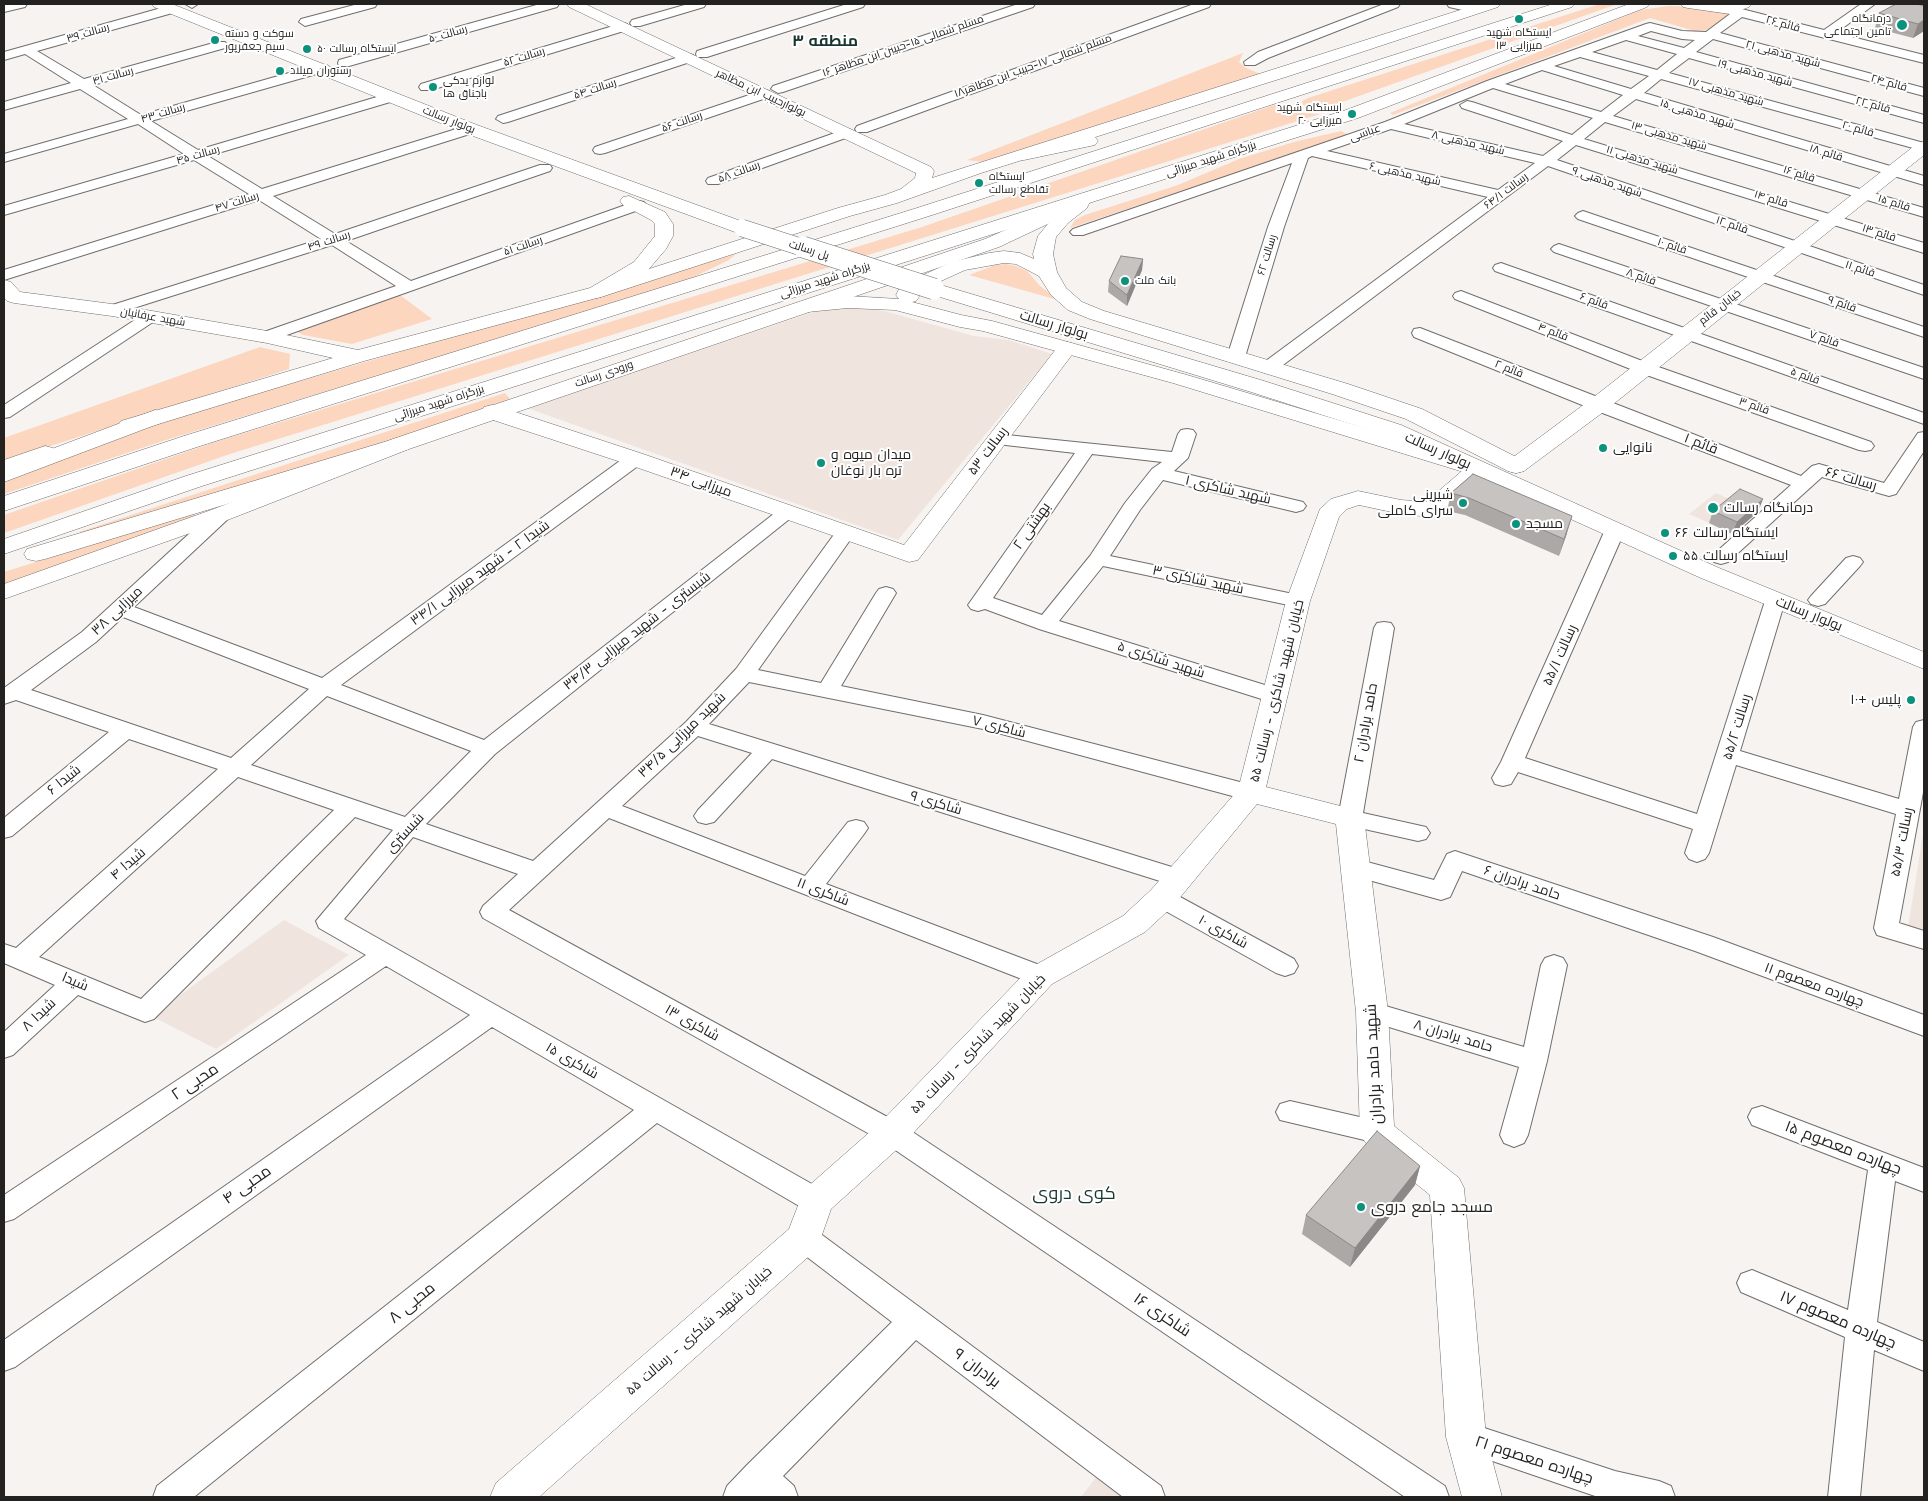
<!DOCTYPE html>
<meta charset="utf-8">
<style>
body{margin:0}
#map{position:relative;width:1928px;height:1501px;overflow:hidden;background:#f7f3f1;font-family:"Work Sans",sans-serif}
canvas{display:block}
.frame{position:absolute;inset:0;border:5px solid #232221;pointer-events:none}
</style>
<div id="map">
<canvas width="1928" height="1501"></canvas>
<div class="frame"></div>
</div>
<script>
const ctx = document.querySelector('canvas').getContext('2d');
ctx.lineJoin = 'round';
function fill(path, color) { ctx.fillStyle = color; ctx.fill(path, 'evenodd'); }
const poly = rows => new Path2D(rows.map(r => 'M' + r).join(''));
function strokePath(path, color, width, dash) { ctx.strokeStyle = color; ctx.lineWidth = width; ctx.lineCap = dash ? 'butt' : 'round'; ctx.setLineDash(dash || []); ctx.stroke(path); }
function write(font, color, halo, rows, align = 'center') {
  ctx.font = font + ' "Work Sans",Cairo,sans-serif'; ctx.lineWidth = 4; ctx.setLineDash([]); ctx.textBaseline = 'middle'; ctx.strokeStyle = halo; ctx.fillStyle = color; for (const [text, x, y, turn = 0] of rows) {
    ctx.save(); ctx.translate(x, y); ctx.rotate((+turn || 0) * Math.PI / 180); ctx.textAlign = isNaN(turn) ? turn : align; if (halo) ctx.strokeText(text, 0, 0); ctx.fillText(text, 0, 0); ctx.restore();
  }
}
fill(poly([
 [859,306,888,312,974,336,1009,340,1052,354,898,540,527,408,828,307],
 [1716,493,1736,502,1709,523,1689,514],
 [1924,828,1924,932,1908,927],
 [284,920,349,955,216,1049,151,1016],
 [1100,1472,1131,1497,1081,1497]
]), '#f0e5de');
fill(poly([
 [1600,4,1617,4,1328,107,1309,108,1303,105,1302,101,1308,98],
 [1669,6,1706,7,1730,14,1707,30,1695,31,1650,18,1393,115,1390,113,1640,10],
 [1243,53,1239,62,1246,68,1263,75,983,162,967,160],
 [1277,104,1301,113,1320,114,230,454,4,533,4,515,215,442,922,227],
 [1341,131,1349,135,1070,228,1075,220,1085,215,1178,185,1239,159,1294,142],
 [736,254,729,260,681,283,166,440,4,494,4,480,153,424],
 [1006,264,1016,266,1027,271,1039,285,1058,300,969,275,995,265],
 [400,295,432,319,352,344,303,335,296,331],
 [260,347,290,354,289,369,4,461,4,438],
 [505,393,510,399,341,458,87,536,79,532],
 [192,513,197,516,4,585,4,572]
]), '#fcd6be');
const minor = poly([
 [4,4,27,4,25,7,4,12,4,4],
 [185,4,198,4,192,8,185,4],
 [358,4,377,4,375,7,305,26,299,22,301,19,358,4],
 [540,4,559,4,557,7,349,66,339,66,338,63,339,60,540,4],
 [688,4,706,4,704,7,640,26,632,26,630,23,632,20,688,4],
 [847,4,865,4,863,7,707,57,697,57,696,54,697,51,847,4],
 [1018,4,1035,4,1033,7,783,92,778,93,771,89,773,86,1018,4],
 [1194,4,1211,4,1209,7,867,132,857,132,855,129,857,126,1194,4],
 [1384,4,1400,4,1398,7,1268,58,1255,65,1245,65,1244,62,1258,52,1384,4],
 [1447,4,1469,4,1480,6,1482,9,1476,13,1449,7,1447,4],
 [1861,4,1875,4,1836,33,1924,55,1924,63,1742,17,1720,33,1924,88,1924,96,1713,39,1696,52,1924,115,1924,123,1689,58,1669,73,1924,143,1924,151,1661,79,1644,93,1924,176,1924,185,1636,99,1613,116,1924,208,1924,217,1605,122,1584,139,1924,243,1924,253,1576,145,1557,160,1924,285,1924,295,1548,166,1275,371,1269,372,1263,371,1260,367,1263,363,1488,197,1312,156,1308,158,1284,227,1245,357,1242,361,1236,362,1230,361,1227,357,1268,227,1292,163,1083,235,1073,235,1070,232,1073,229,1385,122,1487,81,1646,24,1650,23,1682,31,1706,32,1730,14,1724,10,1730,6,1824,30,1861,4],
 [1651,31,1682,39,1695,40,1684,48,1638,36,1651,31],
 [1626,40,1677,54,1657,70,1592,52,1626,40],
 [1580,57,1649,76,1631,89,1554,66,1580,57],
 [1542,70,1623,95,1601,112,1505,84,1542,70],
 [1493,88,1593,118,1572,135,1472,102,1467,101,1460,105,1462,108,1563,141,1543,156,1404,124,1493,88],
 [1391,129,1535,163,1498,190,1327,151,1391,129],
 [172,5,178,9,176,12,37,51,84,79,217,42,225,42,227,45,225,48,93,85,141,115,317,65,327,65,329,68,327,71,151,121,198,150,387,94,397,94,399,97,397,100,208,156,262,189,466,126,476,126,478,129,476,132,273,196,335,234,540,165,550,165,552,168,550,171,346,241,411,281,634,202,639,201,644,202,646,205,644,208,267,342,261,341,259,337,261,333,396,286,332,245,118,313,106,313,104,310,106,307,321,239,259,200,4,280,4,270,249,194,194,160,4,215,4,206,184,154,138,124,4,162,4,154,128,119,80,89,4,110,4,102,71,83,25,54,4,60,4,52,172,5],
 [623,23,627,24,629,27,627,30,431,90,421,90,419,87,421,84,623,23],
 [688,54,693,55,694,58,693,61,508,122,503,123,496,119,498,116,688,54],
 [764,90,769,91,771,94,769,97,605,153,600,154,595,153,593,150,595,147,764,90],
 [846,129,851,130,853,133,851,136,718,184,708,184,706,181,708,178,846,129],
 [1583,211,1924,327,1924,337,1578,219,1575,216,1578,213,1583,211],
 [1559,244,1924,368,1924,379,1554,252,1551,249,1554,246,1559,244],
 [1501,263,1924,413,1924,424,1495,271,1493,268,1495,265,1501,263],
 [1461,291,1650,364,1871,442,1874,446,1871,450,1865,451,1859,450,1638,372,1455,299,1453,296,1455,293,1461,291],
 [150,312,156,314,158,317,156,320,10,417,4,418,4,405,144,314,150,312],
 [1420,328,1801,476,1812,466,1819,464,1884,483,1918,433,1924,432,1924,451,1896,494,1889,496,1822,477,1728,562,1721,564,1714,562,1711,558,1714,554,1791,485,1592,409,1414,337,1412,333,1414,329,1420,328],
 [1187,429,1193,430,1196,434,1188,458,1174,471,1303,502,1306,506,1303,510,1296,512,1163,480,1140,510,1110,556,1298,595,1305,597,1308,601,1305,605,1298,607,1103,566,1059,621,1284,691,1287,696,1284,701,1276,703,1268,701,1039,629,985,609,978,611,971,609,968,605,1075,453,997,444,991,443,988,439,991,435,997,434,1172,452,1178,434,1181,430,1187,429],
 [1092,454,1162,462,1152,469,1125,503,1090,556,1042,615,993,598,1092,454],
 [635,453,642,455,644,459,642,463,341,685,484,740,780,509,787,507,794,509,797,513,495,754,426,824,533,861,686,722,736,669,838,529,845,527,852,529,855,533,758,670,821,683,876,593,879,589,886,587,893,589,896,593,841,686,983,715,1259,787,1263,793,1259,799,1251,801,983,729,749,682,709,724,1188,872,1191,878,1188,884,1179,887,772,759,714,822,706,824,698,822,694,816,698,810,752,753,698,736,622,806,805,876,848,822,856,820,864,822,868,828,864,834,826,884,1050,969,1054,976,1050,983,1041,986,1032,983,609,818,509,910,902,1125,1445,1486,1449,1497,1405,1497,882,1141,483,918,480,912,483,906,518,874,413,837,344,919,826,1192,830,1201,826,1210,816,1213,806,1210,657,1123,194,1497,153,1497,157,1486,634,1110,492,1027,15,1367,4,1371,4,1340,470,1015,386,966,14,1219,4,1222,4,1195,366,955,319,928,316,921,393,830,355,817,154,1019,145,1022,78,995,13,1055,4,1058,4,1032,55,985,4,963,4,944,16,948,218,769,129,739,12,836,4,838,4,818,109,732,16,700,4,704,4,688,82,632,215,510,222,508,229,510,232,514,229,518,134,607,322,678,628,455,635,453],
 [123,617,309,689,231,758,31,690,96,642,123,617],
 [327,696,471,751,405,817,251,765,327,696],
 [238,777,334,810,141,999,39,957,238,777],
 [1615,524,1622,526,1625,530,1525,758,1697,814,1765,601,1768,597,1775,595,1782,597,1785,601,1740,751,1899,799,1913,727,1916,722,1924,720,1924,787,1899,923,1924,931,1924,949,1877,935,1874,928,1896,814,1736,765,1709,853,1705,859,1697,862,1689,859,1685,853,1693,829,1518,772,1511,784,1503,786,1495,784,1492,778,1501,762,1605,530,1608,526,1615,524],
 [1853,556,1860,558,1863,562,1860,566,1825,604,1818,606,1811,604,1808,600,1811,596,1846,558,1853,556],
 [1384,622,1391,623,1394,628,1363,813,1426,827,1430,833,1426,839,1418,841,1342,824,1338,818,1374,628,1377,623,1384,622],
 [1455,851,1713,937,1924,1015,1924,1036,1695,951,1462,871,1450,897,1441,900,1347,874,1344,868,1347,862,1356,859,1434,880,1447,854,1455,851],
 [1162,889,1171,892,1294,959,1298,966,1294,973,1285,976,1276,973,1153,904,1150,898,1153,892,1162,889],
 [1554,955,1563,958,1567,965,1547,1061,1528,1135,1524,1143,1514,1147,1504,1143,1500,1135,1519,1067,1363,1019,1359,1012,1363,1005,1372,1002,1524,1047,1541,965,1545,958,1554,955],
 [1290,1101,1377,1121,1387,1124,1391,1132,1387,1140,1377,1143,1280,1120,1276,1112,1280,1104,1290,1101],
 [1762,1106,1924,1168,1924,1192,1895,1181,1877,1322,1924,1342,1924,1371,1874,1350,1860,1497,1828,1497,1845,1337,1741,1292,1737,1283,1741,1274,1752,1270,1848,1310,1868,1170,1752,1125,1748,1117,1752,1109,1762,1106],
 [804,1225,814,1229,1161,1486,1165,1497,1123,1497,916,1340,783,1476,794,1486,798,1497,723,1497,727,1486,747,1465,892,1322,794,1247,789,1238,794,1229,804,1225],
 [1466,1422,1615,1471,1659,1481,1671,1486,1675,1497,1598,1497,1466,1452,1455,1448,1450,1437,1455,1426,1466,1422]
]);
const tertiary = poly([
 [567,4,585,4,931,167,934,171,932,178,1479,4,1500,4,1498,7,1292,75,981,173,897,203,850,216,604,296,364,361,129,433,121,431,118,426,121,421,333,358,267,343,112,316,14,303,7,301,4,298,4,280,11,282,20,292,112,304,267,331,358,350,590,288,838,208,885,195,901,189,915,178,916,173,569,7,567,4],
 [1924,142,1924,155,1606,410,1524,471,1516,473,1508,471,1505,466,1508,461,1590,400,1918,143,1924,142],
 [1067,342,1074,344,1077,348,918,560,909,562,627,464,484,417,481,412,484,407,492,405,500,407,643,454,904,545,1060,344,1067,342],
 [45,446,53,448,56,453,53,458,4,474,4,460,45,446],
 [1478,462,1486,464,1489,469,1486,474,1439,515,1431,517,1401,514,1359,505,1347,509,1339,517,1310,601,1266,787,1360,811,1364,818,1388,1012,1394,1126,1459,1178,1464,1188,1486,1437,1502,1497,1462,1497,1446,1437,1430,1195,1365,1142,1360,1132,1356,1012,1336,824,1257,804,1173,906,1145,932,1052,984,904,1143,831,1209,817,1249,539,1497,490,1497,496,1483,789,1229,804,1190,880,1123,1030,968,1123,916,1151,890,1238,790,1286,601,1320,509,1331,499,1358,491,1401,500,1426,502,1470,464,1478,462]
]);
const secondary = poly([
 [1681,4,1728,5,1751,4,1749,7,1730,14,1688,8,1683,7,1681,4],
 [1082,196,1088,197,1091,201,1088,205,999,247,409,449,230,519,4,599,4,584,214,509,393,439,985,239,1082,196]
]);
const primary = poly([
 [152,4,172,4,477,125,749,224,751,228,749,232,742,234,735,232,465,133,154,7,152,4],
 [629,196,665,212,673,224,673,236,666,249,648,270,604,296,597,298,590,296,587,292,590,288,634,262,655,236,655,224,651,220,623,205,620,201,623,197,629,196],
 [934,283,1264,381,1401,425,1719,568,1924,652,1924,669,1701,578,1385,435,1248,391,927,293,924,289,927,285,934,283]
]);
const trunk = poly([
 [1553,4,1574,4,1572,7,929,216,200,446,4,511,4,496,184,436,917,208,1553,4],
 [1629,4,1649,4,1647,7,1358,118,1089,203,1087,208,1068,223,1056,237,1053,254,1057,272,1066,288,1082,302,1104,311,1348,384,1422,409,1524,461,1527,466,1524,471,1516,473,1508,471,1406,419,1332,394,1090,319,1068,310,1051,295,1039,276,1016,264,1004,263,965,270,917,292,919,297,916,301,912,302,961,315,992,321,1187,375,1486,464,1489,469,1486,474,1478,476,1470,474,1173,383,983,331,960,327,895,310,848,308,807,312,800,310,797,306,800,302,807,300,848,296,899,299,896,295,901,285,952,262,989,253,1004,251,1020,253,1034,259,1033,254,1038,236,1056,214,202,486,4,554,4,539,186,476,1346,110,1629,4],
 [1089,136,1095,137,1098,141,1095,145,1024,160,1018,159,1015,155,1018,151,1089,136],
 [155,410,163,412,166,417,163,422,4,482,4,467,155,410],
 [401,437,409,439,412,444,409,449,45,559,36,561,27,559,24,554,27,549,401,437]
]);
strokePath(minor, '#716e6c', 2);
strokePath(tertiary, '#716e6c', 1);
strokePath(secondary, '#716e6c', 1);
strokePath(primary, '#716e6c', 1);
strokePath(trunk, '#716e6c', 1);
fill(minor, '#fff');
fill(tertiary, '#fff');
fill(secondary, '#fff');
fill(primary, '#fff');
fill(trunk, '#fff');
const primaryBridgeFar1 = poly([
 [742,228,807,249]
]);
const primaryBridge = poly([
 [803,247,934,289]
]);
strokePath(primaryBridgeFar1, '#716e6c', 18, []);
strokePath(primaryBridge, '#716e6c', 22, []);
strokePath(primaryBridgeFar1, '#fff', 17);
strokePath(primaryBridge, '#fff', 21);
fill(poly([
 [1923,4,1924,4,1924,31,1913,38,1875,28,1879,13,1924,6],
 [1143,259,1142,270,1127,306,1108,292,1109,281],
 [1473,474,1567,533,1559,556,1465,515,1447,511,1451,493],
 [1713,511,1758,512,1732,534,1709,523],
 [1420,1166,1415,1185,1350,1267,1302,1234,1306,1215]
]), '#aba8a6');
fill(poly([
 [1924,20,1924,31,1913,38,1918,24],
 [1143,259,1142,270,1127,306,1127,295],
 [1763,499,1758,512,1732,534,1737,522],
 [1572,516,1567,533,1559,556,1564,539],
 [1420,1166,1415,1185,1350,1267,1355,1248]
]), '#8b8887');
const building = poly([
 [1896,4,1917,4,1924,6,1924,20,1918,24,1879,13,1896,4],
 [1121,256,1143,259,1127,295,1109,281,1121,256],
 [1473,474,1572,516,1564,539,1469,498,1451,493,1473,474],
 [1740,489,1763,499,1737,522,1713,511,1740,489],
 [1377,1131,1420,1166,1355,1248,1306,1215,1377,1131]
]);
fill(building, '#c7c3c1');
strokePath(building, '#8b8887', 1);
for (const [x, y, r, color] of [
 [1519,19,5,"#0b927c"],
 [1902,25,6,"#0b927c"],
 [215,40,5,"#0b927c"],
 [307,49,5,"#0b927c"],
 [280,71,5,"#0b927c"],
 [433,87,5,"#0b927c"],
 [1352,114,5,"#0b927c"],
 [979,183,5,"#0b927c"],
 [1125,281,5,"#0b927c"],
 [1603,448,5,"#0b927c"],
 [821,463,5,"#0b927c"],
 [1463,503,5,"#0b927c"],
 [1713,508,6,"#0b927c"],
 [1516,524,5,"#0b927c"],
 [1665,533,5,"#0b927c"],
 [1673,556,5,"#0b927c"],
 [1911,700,5,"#0b927c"],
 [1361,1207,5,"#0b927c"]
]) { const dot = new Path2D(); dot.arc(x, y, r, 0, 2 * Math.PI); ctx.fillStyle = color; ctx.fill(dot); strokePath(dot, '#fff', 2); }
write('11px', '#232221', '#fff', [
 ["درمانگاه",1891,19,"right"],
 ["تامین اجتماعی",1891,32,"right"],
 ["ایستگاه شهید",1519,33,"center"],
 ["میرزایی ۱۳",1519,46,"center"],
 ["سوکت و دسته",225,34],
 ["سیم جعفرپور",225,47],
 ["ایستگاه رسالت ۵۰",317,49],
 ["رستوران میلاد",290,71],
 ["لوازم یدکی",443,81],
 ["باجناق ها",443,94],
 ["ایستگاه شهید",1342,108,"right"],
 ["میرزایی ۲۰",1342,121,"right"],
 ["ایستگاه",989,177],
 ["تقاطع رسالت",989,190],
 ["بانک ملت",1135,281]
], 'left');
write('11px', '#232221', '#fff', [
 ["قائم ۲۶",1783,24,15],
 ["رسالت ۳۹",88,33,-16],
 ["رسالت ۵۰",448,34,-16],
 ["مسلم شمالی ۱۵-حبیبن ابن مظاهر ۱۶",903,46,-19],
 ["شهید مذهبی ۲۱",1783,54,15],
 ["رسالت ۵۲",524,57,-17],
 ["مسلم شمالی ۱۷-حبیب ابن مظاهر۱۸",1033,66,-20],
 ["شهید مذهبی ۱۹",1755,73,15],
 ["رسالت ۴۱",113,76,-16],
 ["قائم ۲۴",1889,83,15],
 ["رسالت ۵۴",595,89,-18],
 ["شهید مذهبی ۱۷",1726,92,16],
 ["بولوارحبیب ابن مظاهر",761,93,25],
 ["قائم ۲۲",1873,105,15],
 ["رسالت ۴۳",163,113,-16],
 ["شهید مذهبی ۱۵",1697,114,17],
 ["بولوار رسالت",449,120,22],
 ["رسالت ۵۶",682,122,-19],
 ["قائم ۲۰",1858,129,16],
 ["عباسی",1365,133,-19],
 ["شهید مذهبی ۱۳",1669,136,16],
 ["شهید مذهبی ۸",1468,143,13],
 ["قائم ۱۸",1826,153,17],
 ["رسالت ۴۵",198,155,-16],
 ["بزرگراه شهید میرزائی",1211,159,-18],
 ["شهید مذهبی ۱۱",1642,160,17],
 ["رسالت ۵۸",739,172,-20],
 ["شهید مذهبی ۶",1405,174,13],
 ["قائم ۱۶",1799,174,17],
 ["شهید مذهبی ۹",1607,182,19],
 ["رسالت ۶۴/۱",1506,191,-37],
 ["قائم ۱۴",1771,199,17],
 ["رسالت ۴۷",237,202,-17],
 ["قائم ۱۵",1894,203,17],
 ["قائم ۱۲",1732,225,19],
 ["قائم ۱۳",1879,233,18],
 ["رسالت ۴۹",329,241,-18],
 ["رسالت ۵۱",523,246,-19],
 ["قائم ۱۰",1672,246,18],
 ["پل رسالت",809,250,18],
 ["رسالت ۶۲",1267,255,-73],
 ["قائم ۱۱",1860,269,18],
 ["قائم ۸",1641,277,19],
 ["بزرگراه شهید میرزائی",825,280,-18],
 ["قائم ۶",1594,301,20],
 ["قائم ۹",1842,304,19],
 ["خیابان قائم",1720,307,-38],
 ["شهید عرفانیان",153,317,10],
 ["قائم ۴",1553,332,21],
 ["قائم ۷",1824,339,19],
 ["قائم ۲",1509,369,22],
 ["ورودی رسالت",604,374,-19],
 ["قائم ۵",1805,376,20],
 ["بزرگراه شهید میرزائی",439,403,-18],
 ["قائم ۳",1754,406,19]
]);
write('14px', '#232221', '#fff', [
 ["بولوار رسالت",1054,325,17],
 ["قائم ۱",1701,444,21],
 ["رسالت ۵۳",988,451,-53],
 ["بولوار رسالت",1438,451,24],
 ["رسالت ۶۶",1851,479,16],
 ["میرزایی ۳۴",701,482,20],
 ["شهید شاکری ۱",1228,490,13],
 ["بهشتی ۲",1032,526,-55],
 ["شیدا ۲ - شهید میرزایی ۳۴/۱",480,573,-36],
 ["شهید شاکری ۳",1198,580,12],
 ["میرزایی ۳۸",117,611,-43],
 ["بولوار رسالت",1809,614,22],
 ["شبستری - شهید میرزایی ۳۴/۳",637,631,-38],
 ["رسالت ۵۵/۱",1560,655,-66],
 ["شهید شاکری ۵",1161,660,18],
 ["خیابان شهید شاکری - رسالت ۵۵",1277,691,-76],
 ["حامد برادران ۲",1366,723,-80],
 ["شاکری ۷",999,727,14],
 ["رسالت ۵۵/۲",1737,727,-73],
 ["شهید میرزایی ۳۴/۵",682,735,-44],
 ["شیدا ۶",64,780,-39],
 ["شاکری ۹",936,803,17],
 ["شبستری",405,833,-47],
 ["رسالت ۵۵/۳",1902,842,-79],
 ["شیدا ۴",128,864,-41],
 ["حامد برادران ۶",1522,883,19],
 ["شاکری ۱۱",823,892,21],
 ["شاکری ۱۰",1223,932,29],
 ["شیدا",75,982,23],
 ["چهارده معصوم ۱۱",1814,985,20],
 ["شیدا ۸",39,1015,-43],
 ["شاکری ۱۳",692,1023,29],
 ["حامد برادران ۸",1453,1036,17],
 ["خیابان شهید شاکری - رسالت ۵۵",978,1044,-46],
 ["شاکری ۱۵",572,1061,30],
 ["خیابان شهید شاکری - رسالت ۵۵",699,1331,-41]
]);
write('14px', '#232221', '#fff', [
 ["نانوایی",1613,448],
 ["میدان میوه و",831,455],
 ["تره بار نوغان",831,471],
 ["شیرینی",1453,495,"right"],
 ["سرای کاملی",1453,511,"right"],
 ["درمانگاه رسالت",1724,508],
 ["مسجد",1526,524],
 ["ایستگاه رسالت ۶۶",1675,533],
 ["ایستگاه رسالت ۵۵",1683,556],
 ["پلیس +۱۰",1901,700,"right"]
], 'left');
write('bold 16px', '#17362f', '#fff', [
 ["منطقه ۳",825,41]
]);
write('16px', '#232221', '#fff', [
 ["شهید حامد برادران",1374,1064,-93],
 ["محبی ۲",195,1082,-34],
 ["چهارده معصوم ۱۵",1843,1148,21],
 ["محبی ۴",247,1185,-35],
 ["محبی ۸",412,1303,-39],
 ["شاکری ۱۶",1162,1315,34],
 ["چهارده معصوم ۱۷",1838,1320,23],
 ["برادران ۹",977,1368,37],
 ["چهارده معصوم ۲۱",1534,1460,18]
]);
write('16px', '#232221', '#fff', [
 ["مسجد جامع دروی",1371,1207]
], 'left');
write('18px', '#17362f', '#fff', [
 ["کوی دروی",1074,1194]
]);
</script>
